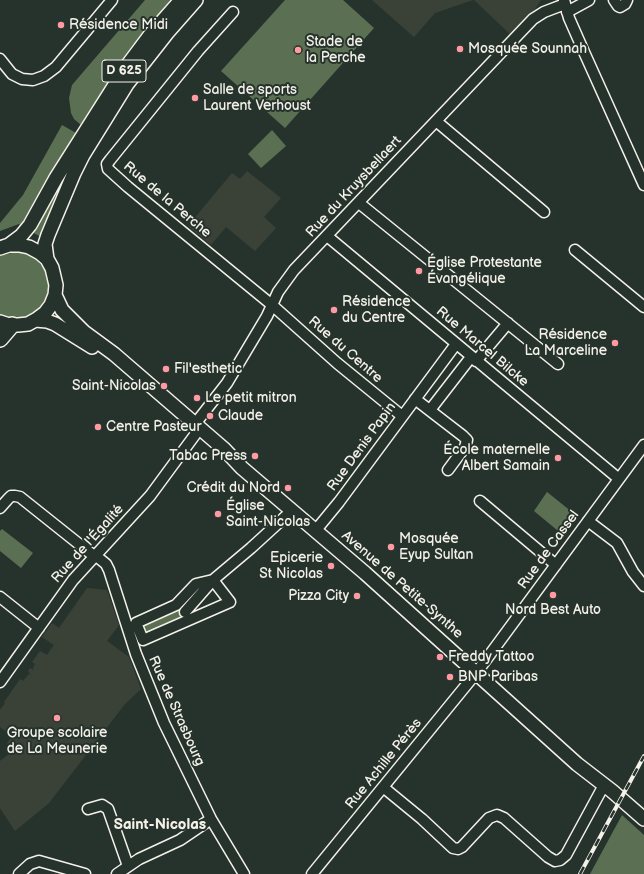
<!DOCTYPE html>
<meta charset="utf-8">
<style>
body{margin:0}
canvas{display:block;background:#26332d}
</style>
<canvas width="644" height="874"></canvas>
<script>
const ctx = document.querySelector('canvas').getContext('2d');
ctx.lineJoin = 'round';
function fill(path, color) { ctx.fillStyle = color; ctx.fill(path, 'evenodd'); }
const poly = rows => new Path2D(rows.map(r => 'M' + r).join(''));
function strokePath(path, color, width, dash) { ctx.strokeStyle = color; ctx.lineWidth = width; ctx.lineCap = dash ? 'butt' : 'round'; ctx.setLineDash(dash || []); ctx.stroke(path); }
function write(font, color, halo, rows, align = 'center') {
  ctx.font = font + ' "Balsamiq Sans",sans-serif'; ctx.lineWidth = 4; ctx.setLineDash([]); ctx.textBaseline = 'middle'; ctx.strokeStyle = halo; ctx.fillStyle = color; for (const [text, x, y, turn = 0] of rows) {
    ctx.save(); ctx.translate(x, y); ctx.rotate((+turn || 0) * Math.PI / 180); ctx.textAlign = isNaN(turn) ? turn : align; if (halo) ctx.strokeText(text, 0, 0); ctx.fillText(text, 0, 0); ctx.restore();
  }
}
fill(poly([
 [372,0,473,0,435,13,414,37],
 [474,0,541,0,535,9,510,34],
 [247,171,281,198,264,217,276,228,255,251,226,227,211,245,188,226,232,173,240,179],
 [87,588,107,590,119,625,107,641,129,657,141,689,125,704,49,803,15,831,0,808,0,761,13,751,7,743,12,736,0,727,0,710,5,703,4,702,20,679,23,681,29,674,31,675,28,671,30,668,34,670,33,668,35,664,32,662,40,651,47,655,54,645,42,637,52,623,59,628]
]), '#3a4238');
fill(poly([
 [145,0,170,0,127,53,81,125,74,119,71,113,69,98,72,85],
 [285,0,343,0,374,28,285,128,221,71],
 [62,125,76,133,58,162,37,203,22,227,19,224,0,231,0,223,23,195],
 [272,130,286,146,261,168,248,154],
 [78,148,41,237,32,232],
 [16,252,26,254,38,261,44,269,47,276,49,286,47,296,40,308,28,316,18,319,11,318,0,315,0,256],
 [547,492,577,516,563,535,534,511],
 [2,529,33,553,21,568,0,551,0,531],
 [176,608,187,617,146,635,142,623],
 [622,815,644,835,644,874,590,874]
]), '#5b7053');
const minor = poly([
 [564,0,569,18,584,52,644,185],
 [614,0,618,6,620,7,625,4,627,0],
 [233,12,198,51,110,160,107,164,108,169,128,187,272,305,337,363,402,416],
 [567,12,589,0],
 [0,59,12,74,22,79,33,80,44,76,56,67,112,0],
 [436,121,544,212],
 [359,203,558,364],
 [327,236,619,479],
 [575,250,644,307],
 [476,361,508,323],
 [415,399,463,436,467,440,465,447,448,470],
 [430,410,471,357],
 [195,424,227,383,267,316,278,292,294,270,533,19,544,12,565,4],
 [480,501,556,565],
 [0,508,8,499,11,496,15,496,20,497,94,556],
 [588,521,617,543,633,572,644,586],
 [316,530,339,502,456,344],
 [95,555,106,564,109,570,136,654,164,723,211,819,244,874],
 [213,580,230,602,143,640,136,623,176,605,196,584,213,580],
 [0,597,39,628],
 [185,612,213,580,251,548,286,516],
 [0,682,73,580,150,496,200,428],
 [383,787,422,819,453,848,458,849,462,847,489,818,497,815,504,818,548,857,555,861,560,860,566,855,604,785],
 [88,809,102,805,108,809,128,866],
 [19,874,30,864,39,861,85,874],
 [117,874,139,859,180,840,211,819],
 [312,874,477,672,644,445]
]);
const major = poly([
 [9,245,21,236,30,225,56,178,127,66,151,34,181,0],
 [0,248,9,245,19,245,29,247,40,253,47,259,52,268,56,285,55,295,51,305,45,313,37,319,28,324,18,325,9,325,0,322],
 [47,259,45,244,48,235,74,173,83,155,127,84,167,33,196,0],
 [55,295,62,310,84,332,114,354,224,449,242,468,365,573,577,764,612,791,644,819],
 [35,320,47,321,55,324,92,347]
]);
const highway = poly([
 [0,339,12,325]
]);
strokePath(minor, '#f4f1e8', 13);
strokePath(major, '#f4f1e8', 16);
strokePath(highway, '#f4f1e8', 18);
strokePath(minor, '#26332d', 10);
strokePath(major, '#26332d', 13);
strokePath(highway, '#26332d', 15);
const rail = poly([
 [580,874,644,756]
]);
strokePath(rail, '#f4f1e8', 4);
strokePath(rail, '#26332d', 2.5, [8]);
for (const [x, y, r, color] of [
 [61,25,4,"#ff9aa2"],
 [460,49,4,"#ff9aa2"],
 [298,50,4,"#ff9aa2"],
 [195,98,4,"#ff9aa2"],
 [419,271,4,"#ff9aa2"],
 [334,310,4,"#ff9aa2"],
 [615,343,4,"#ff9aa2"],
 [166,369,4,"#ff9aa2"],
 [164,386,4,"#ff9aa2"],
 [197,398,4,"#ff9aa2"],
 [210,416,4,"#ff9aa2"],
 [98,427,4,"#ff9aa2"],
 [255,456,4,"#ff9aa2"],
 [558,458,4,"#ff9aa2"],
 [288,488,4,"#ff9aa2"],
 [218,514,4,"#ff9aa2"],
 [391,547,4,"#ff9aa2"],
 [331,566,4,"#ff9aa2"],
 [553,595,4,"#ff9aa2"],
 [357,596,4,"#ff9aa2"],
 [440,657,4,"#ff9aa2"],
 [450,677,4,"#ff9aa2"],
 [57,718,4,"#ff9aa2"]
]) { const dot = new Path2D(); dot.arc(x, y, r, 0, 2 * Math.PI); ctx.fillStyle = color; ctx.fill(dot); strokePath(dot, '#26332d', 1.5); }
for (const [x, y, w] of [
 [124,71,44]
]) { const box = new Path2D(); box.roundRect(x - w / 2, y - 11, w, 22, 3); ctx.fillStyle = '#26332d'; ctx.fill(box); strokePath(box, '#f4f1e8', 1); }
write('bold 13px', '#f4f1e8', null, [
 ["D 625",124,71]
]);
write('14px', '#f4f1e8', '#26332d', [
 ["Résidence Midi",69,25],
 ["Stade de",306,42],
 ["la Perche",306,58],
 ["Mosquée Sounnah",468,49],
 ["Salle de sports",203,90],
 ["Laurent Verhoust",203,106],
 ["Église Protestante",427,263],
 ["Évangélique",427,279],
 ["Résidence",342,302],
 ["du Centre",342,318],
 ["Résidence",607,335,"right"],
 ["La Marceline",607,351,"right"],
 ["Fil'esthetic",174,369],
 ["Saint-Nicolas",156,386,"right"],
 ["Le petit mitron",205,398],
 ["Claude",218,416],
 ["Centre Pasteur",106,427],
 ["École maternelle",550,450,"right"],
 ["Albert Samain",550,466,"right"],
 ["Tabac Press",247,456,"right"],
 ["Crédit du Nord",280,488,"right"],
 ["Église",226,506],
 ["Saint-Nicolas",226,522],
 ["Mosquée",399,539],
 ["Eyup Sultan",399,555],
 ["Epicerie",323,558,"right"],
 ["St Nicolas",323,574,"right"],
 ["Pizza City",349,596,"right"],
 ["Nord Best Auto",553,610,"center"],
 ["Freddy Tattoo",448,657],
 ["BNP Paribas",458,677],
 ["Groupe scolaire",57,733,"center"],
 ["de La Meunerie",57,749,"center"]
], 'left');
write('14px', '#f4f1e8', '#26332d', [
 ["Rue du Kruysbellaert",354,187,-47],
 ["Rue de la Perche",167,200,40],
 ["Rue Marcel Bilcke",482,347,40],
 ["Rue du Centre",345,350,41],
 ["Rue Denis Papin",362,447,-54],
 ["Rue de l'Égalité",88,544,-48],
 ["Rue de Cassel",549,550,-54],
 ["Avenue de Petite-Synthe",402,585,41],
 ["Rue de Strasbourg",176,711,66],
 ["Rue Achille Pérès",384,764,-51]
]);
write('bold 15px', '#f4f1e8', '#26332d', [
 ["Saint-Nicolas",160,825]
]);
</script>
